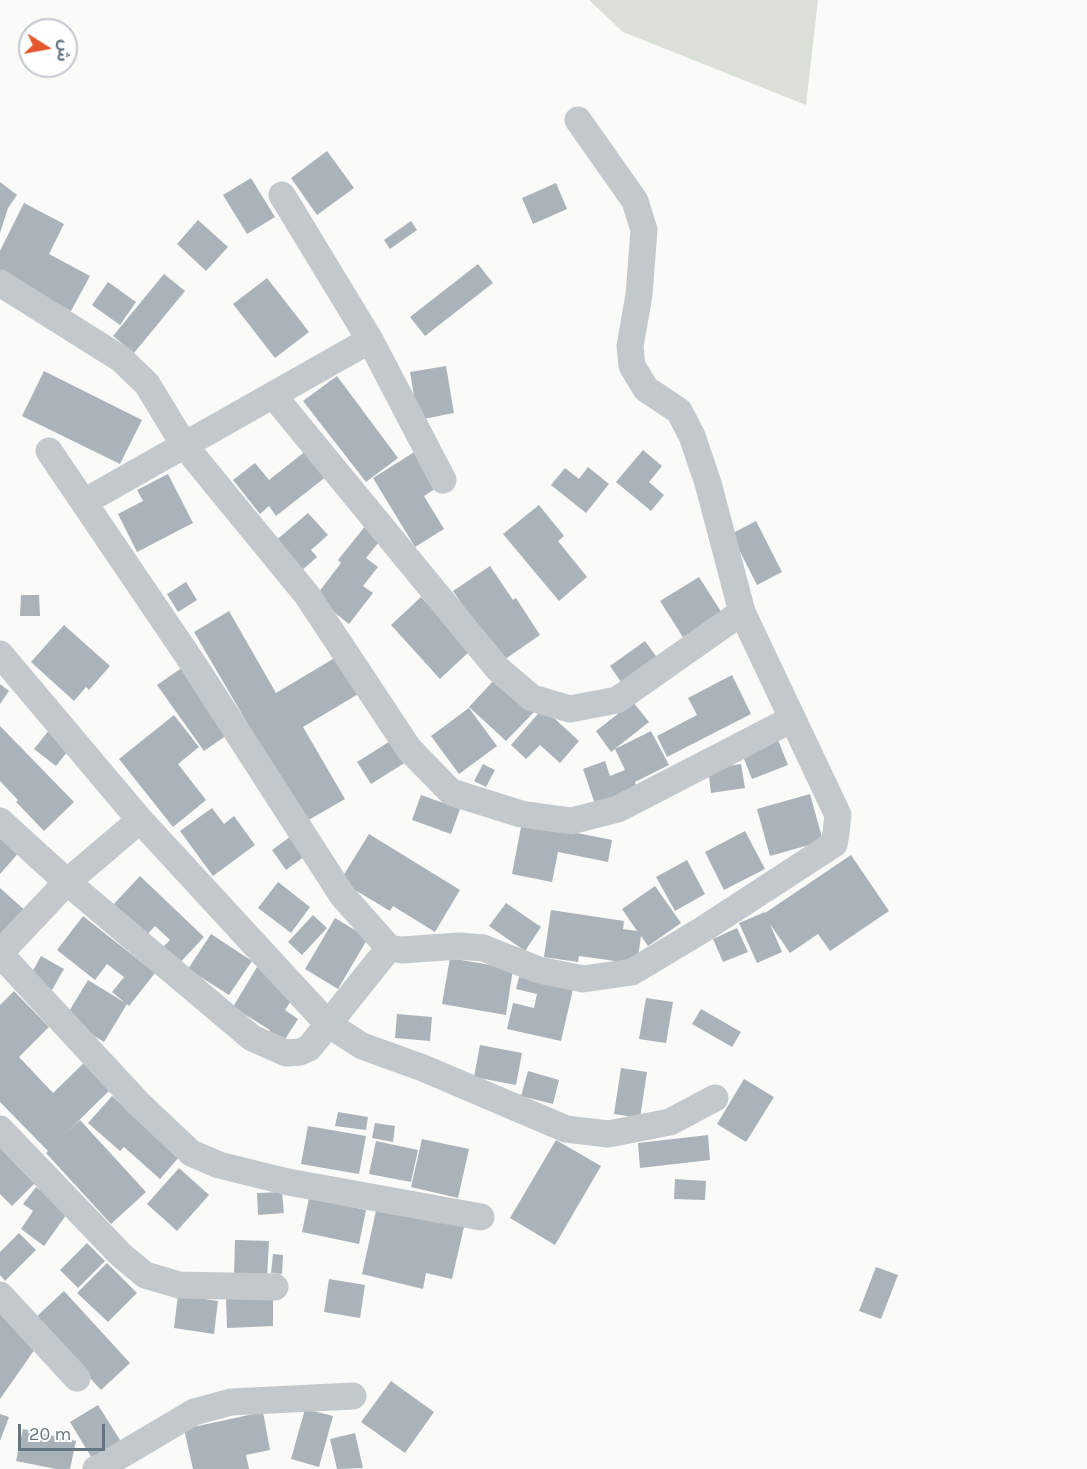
<!DOCTYPE html>
<meta charset="utf-8">
<style>
body{margin:0}
#map{position:relative;width:1087px;height:1469px;overflow:hidden;background:#fafaf8;font-family:Karla,"Noto Sans Arabic",sans-serif}
canvas{display:block}
.north{position:absolute;left:18px;top:18px;width:60px;height:60px;box-sizing:border-box;background:#fff;border:2px solid #c1c8cd;border-radius:50%;rotate:101deg;font-size:16px;font-weight:700;line-height:24px;text-align:center;color:#657683}
.north::after{content:'';display:block;margin:auto;width:21px;height:27px;background:#e4572e;clip-path:polygon(50% 0,100% 100%,50% 72%,0 100%)}
.scale{position:absolute;left:18px;top:1424px;width:87px;height:27px;box-sizing:border-box;border:3px solid #657683;border-top:0;padding-left:8px;font-size:18px;line-height:21px;white-space:nowrap;color:#657683;-webkit-text-stroke:4px #fff;paint-order:stroke}
</style>
<div id="map">
<canvas width="1087" height="1469"></canvas>
<div class="north">ش</div>
<div class="scale">20 m</div>
</div>
<script>
const ctx = document.querySelector('canvas').getContext('2d');
ctx.lineJoin = 'round';
function fill(path, color) { ctx.fillStyle = color; ctx.fill(path, 'evenodd'); }
const poly = rows => new Path2D(rows.map(r => 'M' + r).join(''));
function strokePath(path, color, width, dash) { ctx.strokeStyle = color; ctx.lineWidth = width; ctx.lineCap = dash ? 'butt' : 'round'; ctx.setLineDash(dash || []); ctx.stroke(path); }
fill(poly([
 [589,0,818,0,806,105,623,32]
]), '#dadfd7');
fill(poly([
 [327,151,354,188,317,215,291,178],
 [251,178,275,217,247,234,223,195],
 [0,182,17,195,8,208,0,233],
 [556,183,567,209,533,224,522,198],
 [24,203,64,224,49,254,90,276,71,311,0,275,0,251],
 [198,220,228,247,206,271,177,244],
 [411,221,417,230,390,249,384,240],
 [478,264,493,283,425,336,410,317],
 [164,274,185,291,134,353,113,336],
 [267,278,309,332,275,358,233,304],
 [108,282,136,302,120,325,92,305],
 [446,366,454,413,418,420,410,372],
 [44,371,142,420,120,464,22,416],
 [337,376,398,458,366,482,303,401],
 [307,450,327,476,276,516,269,506,260,514,233,480,255,463,269,480],
 [643,450,662,466,649,482,664,495,651,511,616,482],
 [416,451,438,487,424,496,444,529,415,547,373,478],
 [588,467,609,484,586,513,551,485,565,468,579,479],
 [168,474,193,523,137,552,118,514,143,501,137,490],
 [539,505,564,536,558,541,587,577,559,601,503,534],
 [308,513,328,535,311,550,317,557,299,573,273,543],
 [756,521,782,572,757,585,731,534],
 [367,524,383,537,366,558,378,567,363,586,373,593,349,624,315,597,341,563,338,560],
 [490,566,513,600,516,598,540,635,501,662,453,591],
 [699,577,725,618,686,642,660,601],
 [186,582,197,600,178,612,167,594],
 [21,595,39,595,40,616,20,616],
 [421,597,471,650,440,679,391,625],
 [229,611,276,693,338,656,360,693,303,727,345,799,305,822,194,632],
 [64,625,110,666,89,690,86,687,74,701,31,662],
 [645,641,661,663,625,688,610,666],
 [183,667,230,733,204,751,157,685],
 [732,675,751,714,667,757,657,736,697,715,688,698],
 [497,677,534,712,506,741,469,707],
 [0,684,9,691,0,704],
 [633,702,649,722,611,752,596,731],
 [469,708,497,746,459,774,431,736],
 [543,708,579,741,560,763,540,745,526,759,511,745],
 [174,715,199,747,178,764,206,800,173,827,119,759],
 [54,724,76,741,56,766,34,749],
 [0,726,74,802,44,831,16,802,18,800,0,781],
 [651,731,669,765,635,782,637,789,595,804,583,769,605,761,610,776,625,770,615,749],
 [392,740,406,762,371,784,357,762],
 [778,740,788,765,752,779,742,754],
 [483,764,495,770,486,787,474,781],
 [741,764,745,788,711,793,708,769],
 [810,794,823,841,770,856,757,809],
 [421,795,460,809,451,834,412,820],
 [212,808,224,824,234,816,255,845,213,876,180,831],
 [522,822,612,840,608,862,558,852,552,882,512,874],
 [0,829,22,849,0,874],
 [745,831,765,869,724,890,705,852],
 [294,834,308,854,286,870,272,850],
 [369,834,460,890,435,932,393,906,390,911,340,881],
 [851,855,889,911,830,951,818,934,790,953,770,924,782,952,757,963,739,923,765,912,765,913],
 [687,860,705,894,675,911,656,877],
 [140,876,204,937,175,968,158,952,170,940,155,926,143,939,111,907],
 [278,882,310,907,291,933,258,908],
 [655,886,681,923,648,946,641,936,637,964,579,956,578,962,544,957,551,910,624,921,623,929,637,931,622,909],
 [0,888,37,921,0,958],
 [506,903,541,927,525,951,489,926],
 [313,915,327,928,302,955,288,942],
 [83,916,155,973,129,1006,112,992,124,977,107,964,95,980,57,950],
 [335,918,368,938,338,989,305,969],
 [737,928,748,952,723,962,713,939],
 [211,934,252,961,229,995,188,969],
 [41,956,64,969,52,990,29,978],
 [450,958,513,969,506,1015,442,1004],
 [257,967,297,992,285,1010,298,1019,282,1044,266,1035,270,1030,233,1007],
 [519,977,573,989,561,1041,507,1029,513,1003,534,1008,537,994,516,989],
 [88,980,127,1004,104,1042,65,1018],
 [14,991,49,1027,19,1057,53,1093,87,1060,113,1087,66,1133,80,1120,146,1192,111,1224,46,1153,48,1151,0,1102,0,1005],
 [646,998,673,1002,666,1043,639,1039],
 [701,1009,741,1032,732,1047,692,1024],
 [397,1014,432,1017,430,1041,395,1038],
 [480,1045,522,1053,516,1085,474,1077],
 [621,1068,647,1072,640,1118,614,1114],
 [528,1071,559,1080,553,1104,521,1096],
 [744,1079,774,1097,746,1142,717,1124],
 [112,1096,180,1156,160,1179,124,1147,120,1151,88,1123],
 [338,1112,368,1117,366,1130,335,1126],
 [375,1123,395,1126,393,1142,372,1138],
 [308,1126,366,1136,359,1174,301,1164],
 [708,1135,710,1160,640,1168,638,1143],
 [422,1139,469,1149,458,1198,411,1187],
 [0,1140,39,1179,12,1206,0,1194],
 [556,1140,601,1166,555,1245,510,1218],
 [376,1141,418,1150,411,1182,369,1174],
 [179,1168,209,1195,177,1231,147,1204],
 [675,1179,706,1181,705,1200,674,1199],
 [36,1187,69,1211,44,1246,21,1229,33,1211,23,1204],
 [282,1192,284,1213,258,1215,257,1193],
 [309,1198,366,1210,359,1244,302,1232],
 [378,1202,464,1227,452,1279,426,1273,423,1289,362,1274],
 [19,1233,36,1250,5,1281,0,1275,0,1252],
 [235,1240,269,1241,267,1277,234,1276],
 [87,1243,105,1261,78,1288,60,1270],
 [273,1254,283,1255,282,1274,271,1273],
 [107,1263,137,1293,108,1322,77,1293],
 [876,1267,898,1275,881,1319,859,1311],
 [329,1279,365,1285,360,1318,324,1312],
 [64,1291,130,1363,101,1390,35,1318],
 [178,1295,218,1301,214,1334,174,1328],
 [273,1295,273,1326,227,1328,226,1297],
 [0,1310,42,1339,0,1399],
 [391,1381,434,1412,405,1453,361,1422],
 [98,1405,125,1448,96,1465,70,1422],
 [305,1409,333,1416,319,1467,291,1459],
 [263,1412,270,1450,246,1455,249,1469,193,1469,184,1429],
 [0,1414,9,1417,0,1441],
 [23,1429,76,1441,70,1469,56,1469,16,1461],
 [355,1433,363,1468,337,1469,330,1439]
]), '#aab3b9');
strokePath(poly([
 [282,195,370,340,443,480],
 [0,283,121,359,147,384,184,445,307,595,409,749,451,792,521,814,571,821,618,809,792,719],
 [273,395,498,669,532,698,570,709,617,700,742,612],
 [49,451,194,665,342,895,389,948,402,950,459,946,483,948,539,970,583,979,632,972,702,930,834,844,836,833,838,815,742,612,708,483,692,436,679,411,646,389,632,366,630,346,639,295,644,230,635,201,578,120],
 [84,502,370,340],
 [0,654,140,820,328,1024,362,1046,423,1068,566,1129,608,1134,670,1122,715,1098],
 [0,821,67,882,252,1038,286,1053,300,1052,309,1048,389,948],
 [0,953,67,882,140,820],
 [0,954,138,1103,191,1153,219,1165,288,1182,481,1217],
 [0,1129,121,1255,145,1275,179,1285,275,1287],
 [0,1295,77,1378],
 [96,1469,101,1467,194,1412,231,1402,353,1396]
]), '#c3c8cc', 27);
</script>
